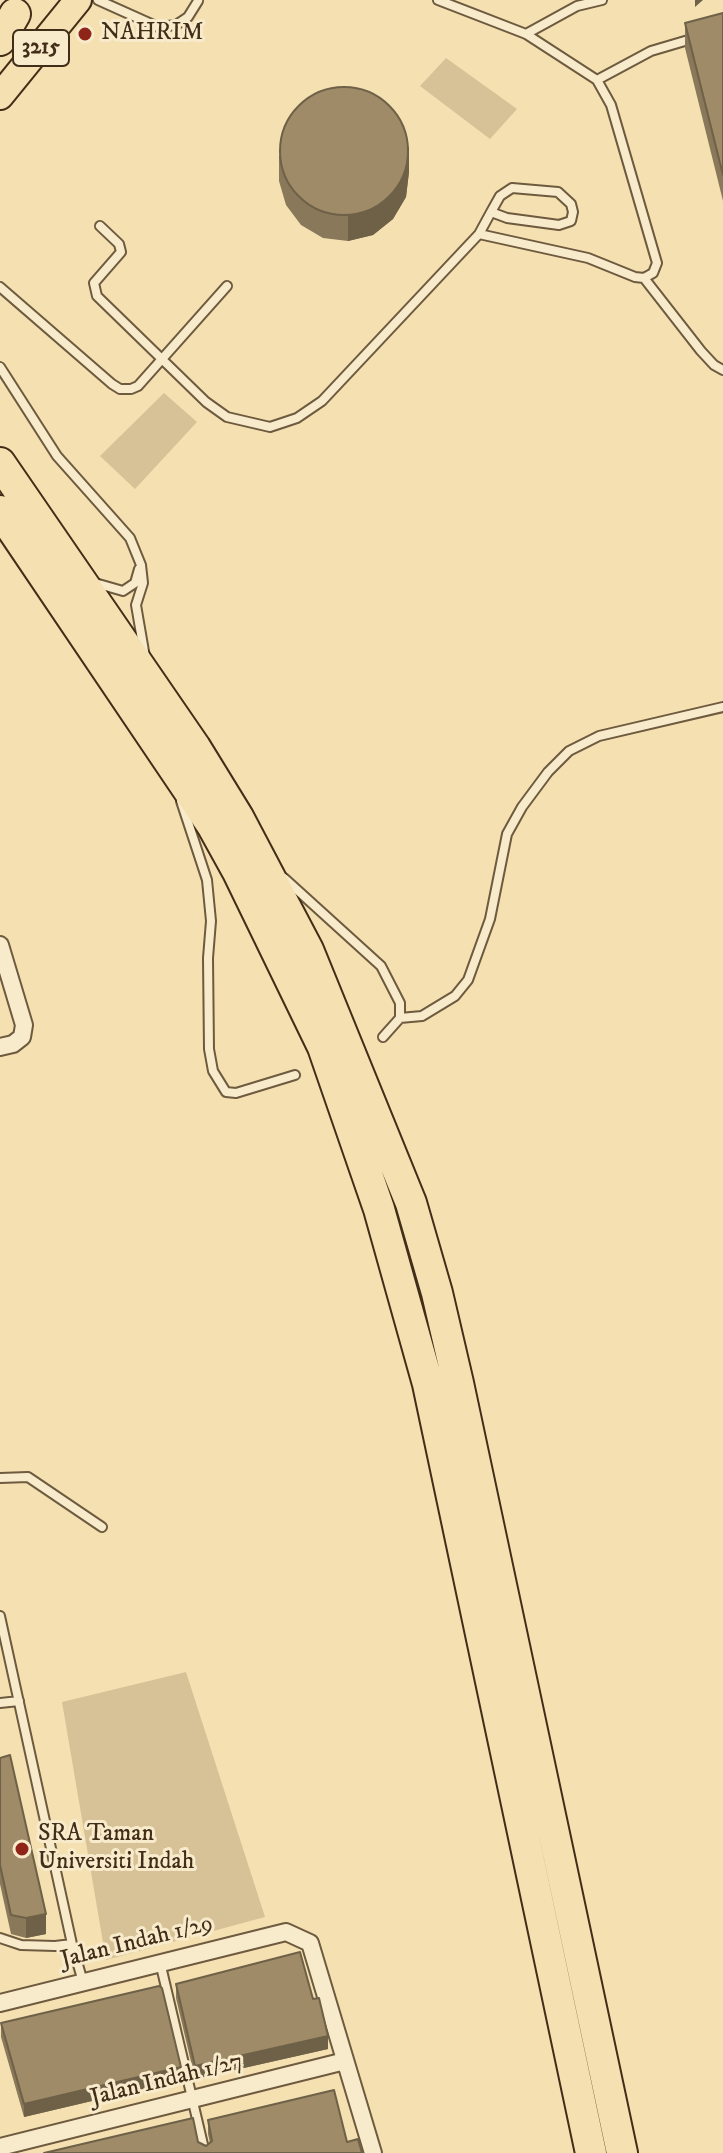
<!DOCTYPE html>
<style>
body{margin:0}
canvas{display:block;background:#f4e0b0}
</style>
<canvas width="723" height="2153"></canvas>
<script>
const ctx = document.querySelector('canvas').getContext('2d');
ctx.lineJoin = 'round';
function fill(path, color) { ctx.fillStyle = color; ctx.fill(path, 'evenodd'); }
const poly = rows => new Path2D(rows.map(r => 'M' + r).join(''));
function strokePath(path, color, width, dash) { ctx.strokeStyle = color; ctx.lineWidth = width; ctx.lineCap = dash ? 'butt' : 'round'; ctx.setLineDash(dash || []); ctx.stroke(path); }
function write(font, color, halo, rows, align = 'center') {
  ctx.font = font + ' "IM FELL DW Pica",serif'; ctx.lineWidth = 6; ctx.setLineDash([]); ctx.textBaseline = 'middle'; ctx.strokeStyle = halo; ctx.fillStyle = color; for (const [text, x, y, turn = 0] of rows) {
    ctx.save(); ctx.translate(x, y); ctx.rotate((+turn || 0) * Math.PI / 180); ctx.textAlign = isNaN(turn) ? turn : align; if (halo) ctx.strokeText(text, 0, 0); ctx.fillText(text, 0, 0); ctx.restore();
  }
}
fill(poly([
 [446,58,517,109,490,139,420,86],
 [164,393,197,422,135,489,100,456],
 [186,1672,265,1917,106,1960,62,1702]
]), '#d6c296');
const service = poly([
 [98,0,158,27,176,25,188,17,198,1],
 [526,34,577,6,602,0],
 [597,80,651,51,695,38],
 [100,226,119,244,121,252,94,283,97,296,206,402,227,417,270,427,297,418,322,401,479,234,588,258,635,277,644,278,653,273,657,263,611,105,597,80,526,34,438,0],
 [479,234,491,212,500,196,512,188,558,192,571,204,573,212,571,221,559,225,507,218,491,212],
 [644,278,701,351,714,365,723,370],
 [0,287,112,384,120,389,131,389,138,386,227,286],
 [0,367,57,456,130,538,141,565,143,583,136,605,145,657],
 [95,583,123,591,135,583,139,569],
 [181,801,207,880,211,921,208,958,209,1049,213,1071,226,1092,236,1093,295,1075],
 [284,878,381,966,400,1003,400,1018],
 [383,1037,400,1018,422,1016,455,996,468,980,490,919,507,834,522,807,548,772,569,751,599,736,723,707],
 [0,1478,28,1477,102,1527],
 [0,1616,72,1944,83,1982],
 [0,1703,19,1701],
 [0,1938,21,1945,55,1946,72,1944],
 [160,1962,205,2153]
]);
const minor = poly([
 [0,945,24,1025,22,1037,13,1044,0,1047],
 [0,2003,286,1932,310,1943,373,2153],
 [0,2147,345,2061]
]);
const primary = poly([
 [0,96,78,0]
]);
const motorway = poly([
 [0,40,15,14],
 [0,463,195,747,238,817,308,950,411,1203,437,1293,458,1383,622,2153],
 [0,511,212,825,238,872,323,1047,379,1209,428,1384,591,2153]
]);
strokePath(service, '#6e5a3e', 12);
strokePath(minor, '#6e5a3e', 20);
strokePath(primary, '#422e18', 30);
strokePath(motorway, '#422e18', 34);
strokePath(service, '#f8ebcc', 8);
strokePath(minor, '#f8ebcc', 16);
strokePath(primary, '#f4e0b0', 26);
strokePath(motorway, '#f4e0b0', 30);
fill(poly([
 [723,13,723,201,685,48,685,23],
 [279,155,409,172,406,197,393,219,373,235,348,241,323,238,301,225,286,205,279,181],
 [0,1758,46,1934,26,1938,11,1934,0,1884],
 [176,1984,313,1999,328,2049,195,2079,176,1998],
 [1,2023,181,2080,24,2117,1,2037],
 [208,2120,347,2142,362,2153,44,2153,198,2142,206,2146,210,2143,208,2134]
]), '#897859');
fill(poly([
 [695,0,703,0,695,7],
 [409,146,409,172,406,197,393,219,373,235,348,241,348,216],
 [46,1914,46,1934,26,1938,26,1918],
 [328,2036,328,2049,195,2079,195,2066],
 [181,2067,181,2080,24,2117,24,2104]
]), '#6f6148');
const building = poly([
 [723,13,723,175,685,23,723,13],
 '280 151a64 64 0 1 1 128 0a64 64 0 1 1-128 0Z',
 [10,1755,46,1914,26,1918,11,1915,0,1865,0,1758,10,1755],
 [300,1952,313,1999,319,1998,328,2036,195,2066,176,1984,300,1952],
 [159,1986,162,1988,181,2067,24,2104,1,2023,159,1986],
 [334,2090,347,2142,358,2139,362,2153,44,2153,193,2118,198,2142,206,2146,212,2141,208,2120,334,2090]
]);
fill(building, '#9f8b67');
strokePath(building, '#6f6148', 2);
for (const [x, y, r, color] of [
 [85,34,8,"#8f2418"],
 [22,1849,8,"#8f2418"]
]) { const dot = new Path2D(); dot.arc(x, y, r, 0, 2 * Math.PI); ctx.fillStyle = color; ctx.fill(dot); strokePath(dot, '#f8ebcc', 3); }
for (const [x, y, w] of [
 [41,48,56]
]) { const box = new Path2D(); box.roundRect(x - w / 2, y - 18, w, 36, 6); ctx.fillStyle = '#f8ebcc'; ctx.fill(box); strokePath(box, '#422e18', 2); }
write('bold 22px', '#422e18', null, [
 ["3215",41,48]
]);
write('24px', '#422e18', '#f8ebcc', [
 ["NAHRIM",101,34],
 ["SRA Taman",38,1835],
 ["Universiti Indah",38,1863]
], 'left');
write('24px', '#422e18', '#f8ebcc', [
 ["Jalan Indah 1/29",137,1943,-14],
 ["Jalan Indah 1/27",167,2081,-14]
]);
</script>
